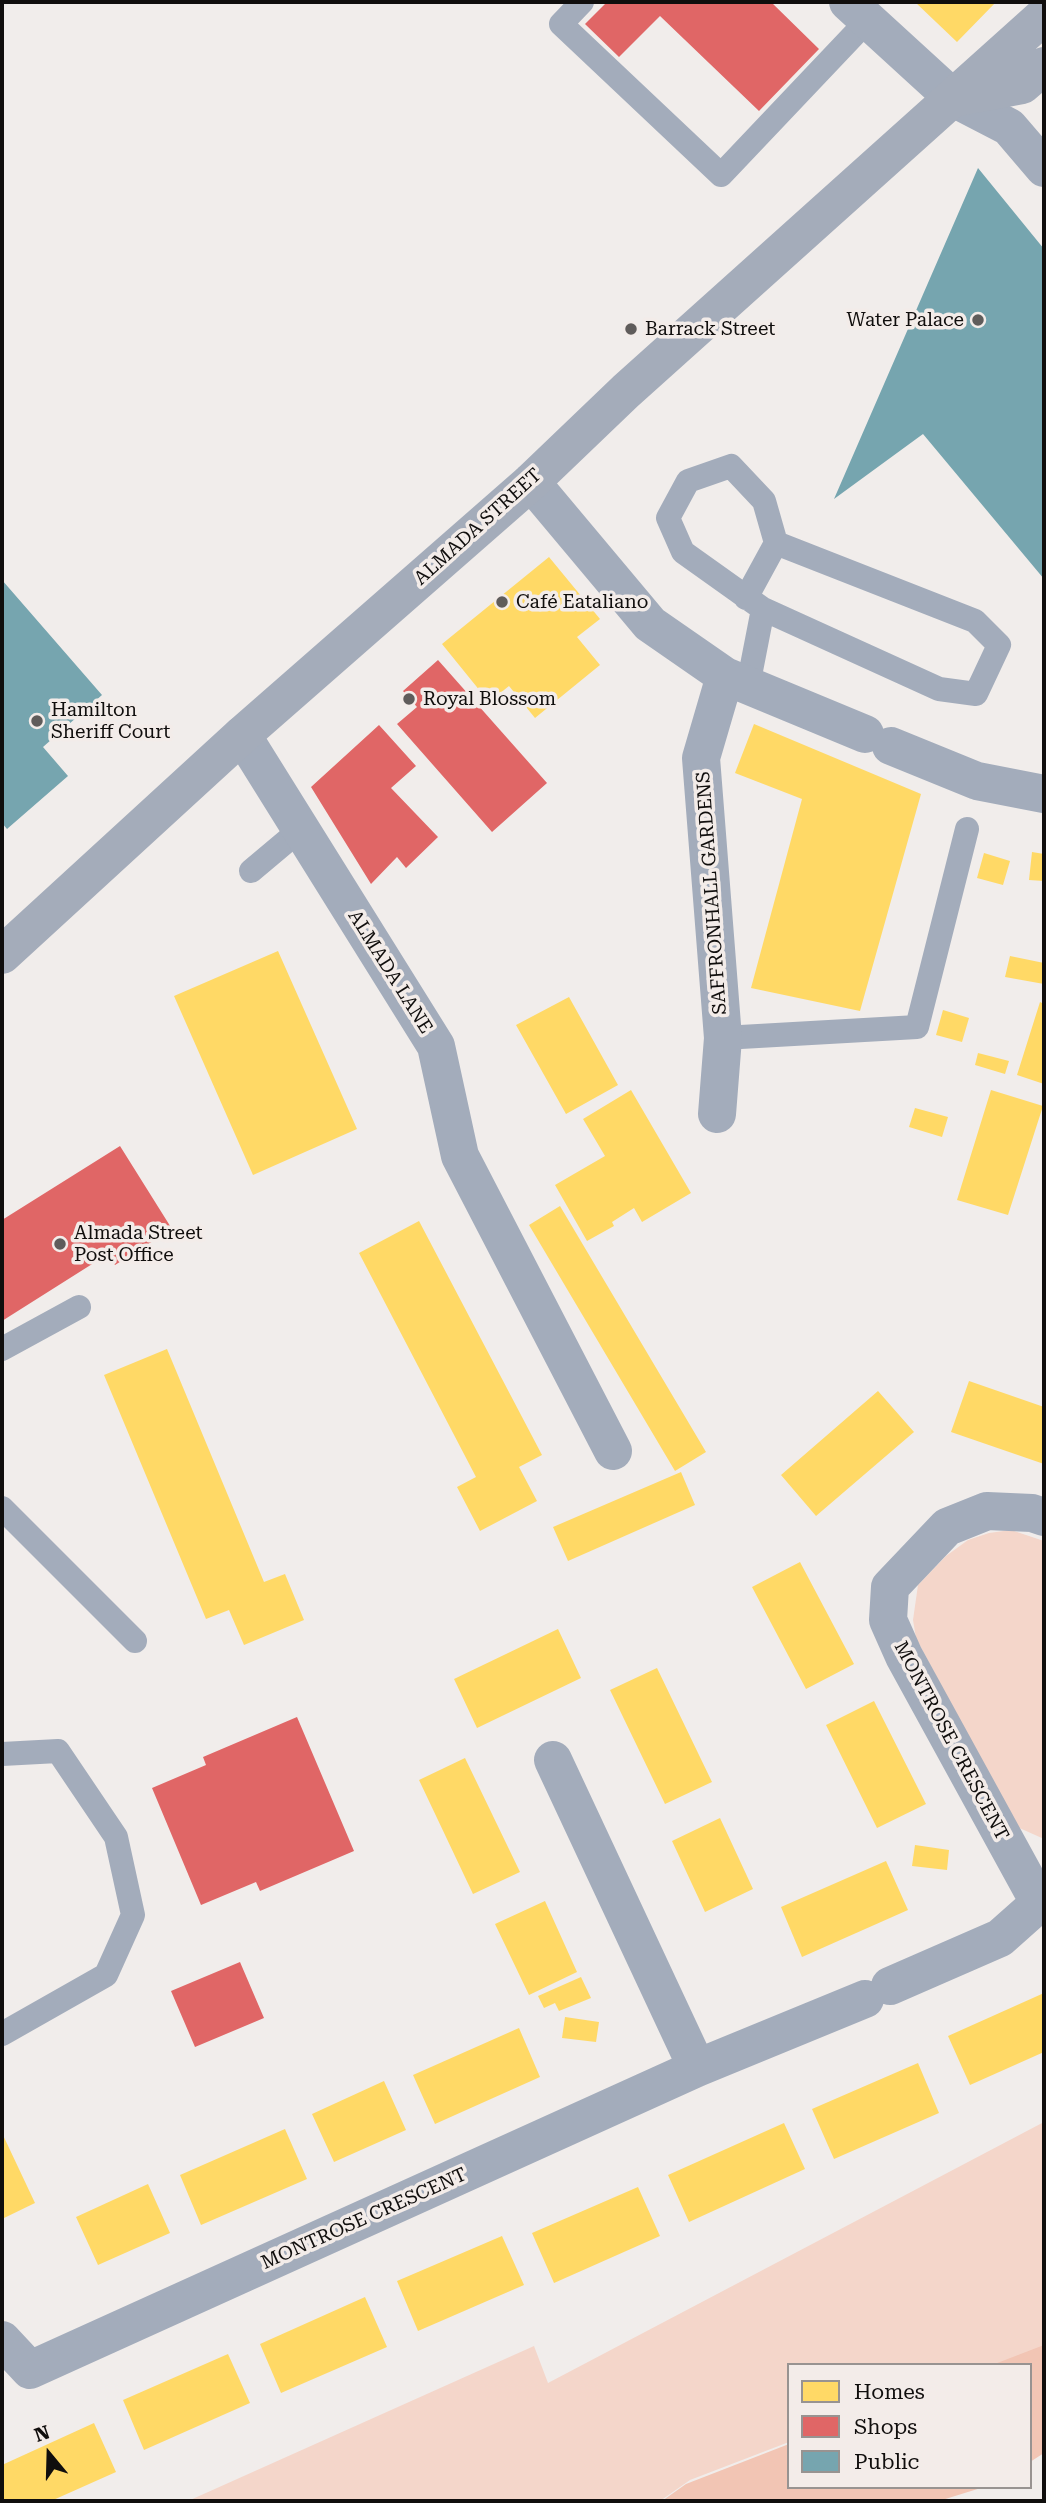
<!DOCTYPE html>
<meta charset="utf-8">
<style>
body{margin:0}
#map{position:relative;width:1046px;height:2503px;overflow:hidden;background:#f1edeb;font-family:"Roboto Serif",serif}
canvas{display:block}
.frame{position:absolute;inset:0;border:4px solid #100e0d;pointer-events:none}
.legend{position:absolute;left:787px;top:2363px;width:245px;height:126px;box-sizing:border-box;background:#f3ece9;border:2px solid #989391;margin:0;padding:9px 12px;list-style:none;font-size:21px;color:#100e0d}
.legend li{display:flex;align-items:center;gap:14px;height:35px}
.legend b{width:35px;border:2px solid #989391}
.north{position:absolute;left:14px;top:2419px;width:70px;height:70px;-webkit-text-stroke:5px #f3ece9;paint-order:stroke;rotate:341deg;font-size:19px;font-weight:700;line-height:28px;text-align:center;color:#100e0d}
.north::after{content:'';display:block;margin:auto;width:24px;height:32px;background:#100e0d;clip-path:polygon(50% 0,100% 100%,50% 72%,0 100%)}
</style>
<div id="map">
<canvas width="1046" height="2503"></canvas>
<div class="frame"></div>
<ul class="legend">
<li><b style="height:19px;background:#ffd966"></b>Homes</li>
<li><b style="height:19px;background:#e06666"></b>Shops</li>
<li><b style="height:19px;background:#76a5af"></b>Public</li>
</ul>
<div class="north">N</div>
</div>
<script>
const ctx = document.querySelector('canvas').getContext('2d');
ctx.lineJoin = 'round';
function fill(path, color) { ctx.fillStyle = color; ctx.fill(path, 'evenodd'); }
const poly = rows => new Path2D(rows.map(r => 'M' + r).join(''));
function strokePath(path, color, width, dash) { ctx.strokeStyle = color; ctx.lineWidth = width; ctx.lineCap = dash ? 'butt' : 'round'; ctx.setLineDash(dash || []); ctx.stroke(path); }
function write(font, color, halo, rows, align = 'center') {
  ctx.font = font + ' "Roboto Serif",serif'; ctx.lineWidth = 7; ctx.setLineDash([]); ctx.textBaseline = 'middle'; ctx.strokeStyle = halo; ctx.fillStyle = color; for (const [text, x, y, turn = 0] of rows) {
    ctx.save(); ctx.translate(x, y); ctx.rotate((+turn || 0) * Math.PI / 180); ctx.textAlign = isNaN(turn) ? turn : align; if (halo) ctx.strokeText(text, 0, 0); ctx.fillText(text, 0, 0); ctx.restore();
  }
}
fill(poly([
 [1011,1530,1044,1541,1044,1839,1015,1826,916,1638,913,1620,918,1585,946,1556,968,1540,989,1533],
 [1044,2122,1044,2346,994,2365,789,2365,789,2442,690,2480,660,2501,188,2501,534,2346,548,2383]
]), '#f4d6ca');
fill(poly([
 [1044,2345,1044,2453,1030,2462,1030,2365,992,2365],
 [789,2444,789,2487,984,2487,939,2501,662,2501,686,2484]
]), '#f2c5b4');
fill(poly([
 [915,2,996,2,957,42],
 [549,557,600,619,577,637,600,665,535,718,509,686,489,702,442,644],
 [754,724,921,794,860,1011,751,988,802,799,735,773],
 [1032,852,1044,854,1044,881,1029,880],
 [984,853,1010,861,1003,885,977,878],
 [278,951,357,1129,253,1175,174,996],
 [1010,956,1044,963,1044,984,1005,977],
 [569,997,618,1085,566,1114,516,1025],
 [1040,1002,1044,1004,1044,1084,1017,1075],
 [943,1010,969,1018,962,1042,936,1035],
 [978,1053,1009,1061,1005,1074,975,1065],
 [631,1090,691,1193,642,1222,634,1208,612,1222,614,1226,587,1241,555,1185,605,1156,583,1119],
 [991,1090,1043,1106,1008,1215,957,1200],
 [915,1108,948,1117,942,1137,909,1127],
 [560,1206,706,1452,675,1471,529,1225],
 [419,1221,542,1455,519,1467,537,1501,480,1531,457,1487,476,1477,359,1253],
 [167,1349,264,1582,285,1574,304,1620,244,1645,229,1610,206,1619,104,1375],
 [969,1381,1044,1407,1044,1464,951,1432],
 [878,1391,914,1432,816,1516,781,1475],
 [681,1472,695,1505,568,1561,553,1527],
 [800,1562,854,1664,806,1689,752,1587],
 [558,1629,581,1678,477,1728,454,1679],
 [657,1668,712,1782,665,1804,610,1690],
 [874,1701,926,1804,877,1828,826,1725],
 [465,1758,520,1872,473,1894,419,1780],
 [720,1818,753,1889,705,1912,672,1841],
 [915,1845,949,1850,947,1870,912,1866],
 [886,1861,908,1910,802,1957,781,1907],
 [545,1901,577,1972,529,1995,495,1924],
 [581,1977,591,1998,559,2011,555,2003,544,2008,538,1996],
 [1044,1993,1044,2052,970,2085,948,2036],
 [565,2017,599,2022,596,2042,562,2038],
 [519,2028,540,2077,435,2124,413,2075],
 [918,2063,939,2113,834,2159,812,2109],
 [384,2081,406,2130,334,2162,312,2114],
 [784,2123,805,2169,689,2222,668,2175],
 [285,2129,307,2179,201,2225,180,2175],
 [2,2133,35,2203,2,2219],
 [148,2184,170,2233,98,2265,76,2217],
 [638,2187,660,2236,554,2283,532,2233],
 [502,2236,524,2285,418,2331,397,2281],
 [365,2297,387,2347,281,2393,260,2344],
 [228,2354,250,2403,144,2450,123,2400],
 [94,2423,116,2472,51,2501,2,2501,2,2465]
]), '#ffd966');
fill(poly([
 [607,2,771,2,819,49,759,111,660,16,619,57,585,24],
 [438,660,547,783,492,832,397,724,417,707,403,691],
 [379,725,416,766,391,788,438,837,406,868,397,857,371,884,311,787],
 [120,1146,172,1229,115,1265,108,1254,2,1321,2,1220],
 [297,1717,354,1851,260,1891,256,1882,201,1905,152,1788,206,1765,203,1757],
 [240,1962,264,2018,195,2047,171,1991]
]), '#e06666');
fill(poly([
 [978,168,1044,249,1044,579,923,434,834,499],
 [2,580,102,695,43,747,68,776,7,829,2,823]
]), '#76a5af');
strokePath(poly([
 [582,2,561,24,721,175,868,20],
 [746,598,776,543],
 [748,686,763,609,683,552,668,518,688,481,731,466,764,501,776,543,975,621,999,645,976,694,939,689,763,609],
 [251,871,301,829],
 [723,1038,917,1027,967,829],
 [2,1349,79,1307],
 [2,1508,135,1641],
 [2,1754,58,1751,116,1837,133,1915,106,1975,2,2034]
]), '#a3acbb', 24);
strokePath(poly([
 [848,2,953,98,1009,127,1044,168],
 [531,482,650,624,725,676,865,734],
 [242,735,436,1046,460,1156,613,1451],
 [891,746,977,781,1044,794],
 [717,1114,723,1038,701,758,725,676],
 [553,1760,697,2068],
 [1040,1904,904,1656,888,1620,890,1587,947,1527,987,1511,1032,1513,1044,1517],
 [890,1986,1000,1938,1044,1899],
 [2,2340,30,2370,697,2068,865,1999]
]), '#a3acbb', 38);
strokePath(poly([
 [953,98,1022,85,1044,66],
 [2,955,242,735,531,482,626,391,1044,16]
]), '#a4acba', 38);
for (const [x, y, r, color] of [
 [978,320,7,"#5f5c5b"],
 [631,329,7,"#5f5c5b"],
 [502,602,7,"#5f5c5b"],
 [409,699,7,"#5f5c5b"],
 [37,721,7,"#5f5c5b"],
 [60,1244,7,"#5f5c5b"]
]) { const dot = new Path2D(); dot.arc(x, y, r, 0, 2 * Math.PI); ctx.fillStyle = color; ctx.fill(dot); strokePath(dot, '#f3ece9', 2.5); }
write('19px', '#100e0d', '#f3ece9', [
 ["Water Palace",964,320,"right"],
 ["Barrack Street",645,329],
 ["Café Eataliano",516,602],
 ["Royal Blossom",423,699],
 ["Hamilton",51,710],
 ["Sheriff Court",51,732],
 ["Almada Street",74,1233],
 ["Post Office",74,1255]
], 'left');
write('19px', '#100e0d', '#f3ece9', [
 ["ALMADA STREET",478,527,-42],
 ["SAFFRONHALL GARDENS",712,893,-94],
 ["ALMADA LANE",390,972,58],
 ["MONTROSE CRESCENT",951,1741,62],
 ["MONTROSE CRESCENT",364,2219,-24]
]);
</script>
